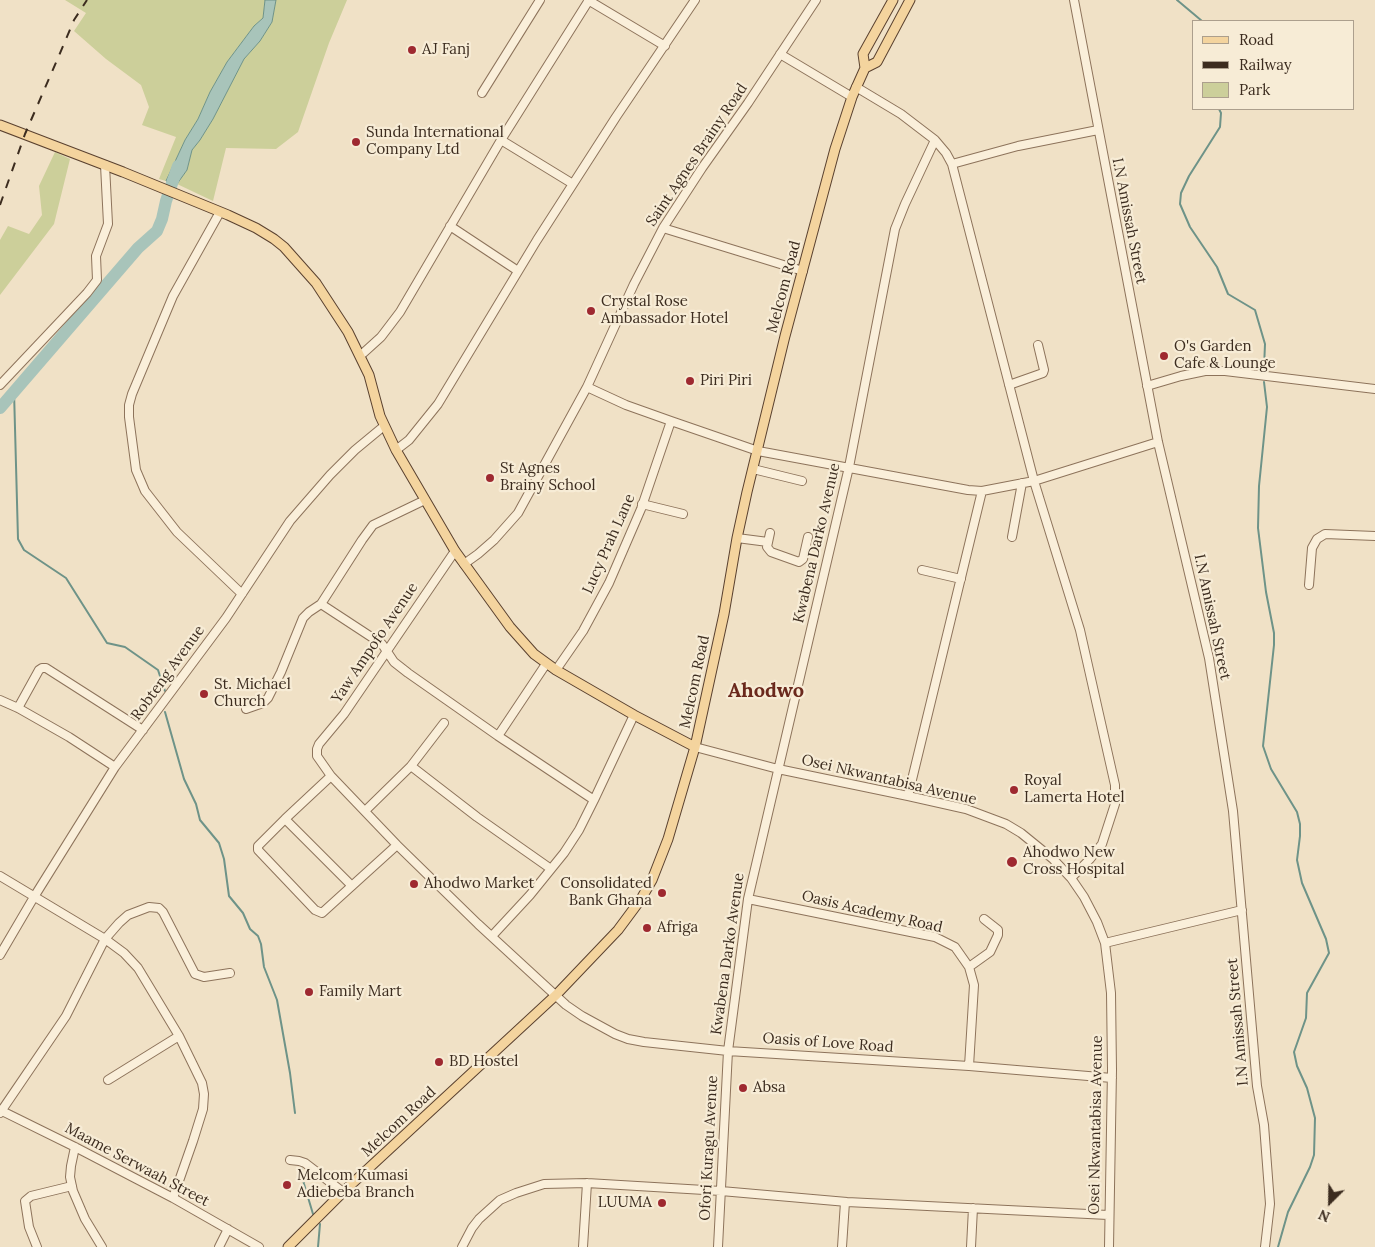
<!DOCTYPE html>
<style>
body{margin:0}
#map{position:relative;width:1375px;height:1247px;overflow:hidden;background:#f0e1c6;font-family:Lora,serif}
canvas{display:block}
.legend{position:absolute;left:1192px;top:20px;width:162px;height:90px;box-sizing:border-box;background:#f7ecd6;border:1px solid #ac9f8d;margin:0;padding:6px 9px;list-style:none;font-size:15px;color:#3c2c1f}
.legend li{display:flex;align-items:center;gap:10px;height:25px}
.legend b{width:25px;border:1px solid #ac9f8d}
.north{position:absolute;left:1305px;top:1177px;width:50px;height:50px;-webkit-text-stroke:4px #f7ecd6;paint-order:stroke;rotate:203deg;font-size:14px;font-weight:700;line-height:20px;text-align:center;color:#3c2c1f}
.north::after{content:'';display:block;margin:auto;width:18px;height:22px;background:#3c2c1f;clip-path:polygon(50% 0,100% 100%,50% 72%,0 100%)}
</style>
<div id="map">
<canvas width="1375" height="1247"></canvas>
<ul class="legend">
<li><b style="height:6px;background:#f4d49e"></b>Road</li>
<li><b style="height:6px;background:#3c2c1f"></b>Railway</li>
<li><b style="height:14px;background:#cccf9a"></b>Park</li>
</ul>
<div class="north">N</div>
</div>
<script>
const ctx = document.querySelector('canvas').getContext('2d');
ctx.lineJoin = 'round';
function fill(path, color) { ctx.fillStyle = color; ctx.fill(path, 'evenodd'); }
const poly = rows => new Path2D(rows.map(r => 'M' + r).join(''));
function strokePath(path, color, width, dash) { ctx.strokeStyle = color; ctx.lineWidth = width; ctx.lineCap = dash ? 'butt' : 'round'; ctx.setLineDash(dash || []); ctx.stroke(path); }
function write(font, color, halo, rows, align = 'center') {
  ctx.font = font + ' Lora,serif'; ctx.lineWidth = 4.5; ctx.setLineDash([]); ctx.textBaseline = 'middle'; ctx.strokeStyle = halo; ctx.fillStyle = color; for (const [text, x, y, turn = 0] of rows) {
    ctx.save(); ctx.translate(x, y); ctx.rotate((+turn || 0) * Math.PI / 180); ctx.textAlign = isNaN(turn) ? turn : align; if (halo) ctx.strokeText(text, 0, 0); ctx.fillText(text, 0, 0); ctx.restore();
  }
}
fill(poly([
 [65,0,265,0,263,18,254,26,227,62,210,92,198,119,185,140,166,181,159,179,176,137,142,125,149,107,141,85,106,59,74,31,86,13],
 [276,0,347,0,329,43,298,132,276,149,226,148,213,201,177,184,187,170,192,150,200,140,213,119,244,59,260,41,272,22],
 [55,152,70,159,54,224,0,295,0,240,8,226,29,234,42,215,39,186]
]), '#cccf9a');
const water = poly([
 [265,0,276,0,272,22,260,41,244,59,213,119,200,140,192,150,187,170,177,184,166,181,185,140,198,119,210,92,227,62,254,26,263,18,265,0]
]);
fill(water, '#a8c4ba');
strokePath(water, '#6e9388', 1);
strokePath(poly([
 [1177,0,1202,21],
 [1219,109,1221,113,1220,127,1189,176,1181,193,1180,204,1190,227,1217,267,1228,294,1255,310,1265,344,1264,368],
 [1264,382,1267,407,1259,486,1258,528,1266,592,1274,633,1274,645,1263,746,1271,769,1297,812,1300,824,1300,836,1297,860,1302,883,1326,939,1329,953,1307,993,1306,1018,1294,1052,1297,1066,1307,1088,1315,1118,1314,1155,1310,1167,1288,1212,1278,1247],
 [14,391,18,539,24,550,66,578,107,643,125,647,158,670,165,691],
 [165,712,184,779,196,804,200,820,219,843,224,859,229,896,243,913,250,929,258,936,261,944,264,967,277,1000,290,1073,295,1113],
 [301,1167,304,1184,313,1214],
 [318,1247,320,1224]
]), '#6e9388', 2);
strokePath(poly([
 [0,408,138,248,157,231,162,219,166,201,178,166]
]), '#a8c4ba', 12);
const minor = poly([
 [588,0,665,46],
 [1074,0,1158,442,1209,658,1233,811,1257,1086,1264,1125,1270,1204,1265,1247],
 [780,54,852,97],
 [482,93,540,0],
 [935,140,946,153,952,164,1034,481,1080,630,1115,785,1115,804,1102,844,1090,859,1071,878],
 [952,164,1018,146,1098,130],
 [573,184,501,140,589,0],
 [220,212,173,296,132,394,129,405,129,417,136,470,145,491,177,532,242,594],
 [450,226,518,271],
 [663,228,803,271],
 [360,356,381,337,400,312,501,140],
 [0,385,87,293,97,280,96,256,108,224,105,165],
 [1009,385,1043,373,1044,370,1038,345],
 [1147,386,1181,376,1205,371,1225,371,1375,389],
 [587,387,634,284,663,228,702,168,748,103,816,0],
 [396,450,409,440,438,404,537,240,616,117,695,0],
 [753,469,802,481],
 [425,500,373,525,362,540,321,604,382,644,394,662,408,673,498,736,594,800],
 [642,504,683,514],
 [770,533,767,547,771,552,799,562,803,559,808,537],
 [1012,537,1022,483],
 [737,538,768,542],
 [455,551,344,714,319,744,317,749,317,756,331,776,397,845,478,924,566,1005,582,1016,615,1034,628,1039,644,1042,728,1051,969,1066,1112,1078],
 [464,564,478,554,494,540,518,513,587,387,626,405,671,421,758,451,968,490,982,491,1034,481,1158,442],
 [922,570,961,579],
 [1309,585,1312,548,1317,539,1325,534,1375,536],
 [556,670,583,631,609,583,641,509,671,421],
 [0,700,18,708,69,737,115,767],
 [18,708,39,670,42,668,46,668,143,730],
 [246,709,263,703,268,698,281,672,303,618,309,612,321,604],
 [498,736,546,664],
 [695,747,778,769,908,796,966,809,1006,824,1021,833,1053,859,1071,878,1084,897,1097,922,1105,943,1111,993,1112,1070,1109,1247],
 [411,766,444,723],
 [331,776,285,819,258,846,258,850,315,910,322,913,397,845],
 [908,796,982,491],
 [365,811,411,766,477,817,551,869],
 [285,819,352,886],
 [0,876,105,939,124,953,138,968,179,1036,202,1083,204,1094,203,1109,193,1141,173,1198],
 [748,899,935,937,955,947,969,967,974,985,969,1066],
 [492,936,530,895,564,853,579,830,594,800,634,715],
 [1105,943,1242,910],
 [0,955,34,897,115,767,226,618,290,521,330,475,355,450,384,426],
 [969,967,990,952,998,935,998,930,984,919],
 [108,1080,179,1036],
 [0,1110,75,1147,173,1198,259,1247],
 [0,1113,66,1016,105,939,119,923,128,915,149,907,159,908,163,912,195,974,204,977,230,973],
 [75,1147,71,1166,70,1177,73,1191,85,1219,102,1247],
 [290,1160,299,1161,305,1163,343,1192],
 [37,1247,29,1227,25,1201,31,1196,72,1186],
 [219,1247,228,1229],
 [462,1247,472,1228,479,1219,500,1200,516,1193,544,1184,587,1183,721,1191,847,1202,1108,1215],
 [583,1247,587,1183],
 [718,1247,728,1051,748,899,849,467,895,229,905,204,935,140,901,114,856,87],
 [842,1247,845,1202],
 [971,1247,973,1208]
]);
const major = poly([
 [865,68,863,54,893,0],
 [0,125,123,172,228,215,256,228,274,239,284,247,316,283,348,332,369,375,380,416,396,450,455,551,510,627,534,654,556,670,634,715,695,747],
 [288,1247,343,1192,556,995,618,930,641,899,652,880,668,839,695,747,724,614,737,538,747,492,785,336,835,149,852,97,865,68,877,62,910,0]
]);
strokePath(minor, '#8d735b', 10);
strokePath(major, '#5a412f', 11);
strokePath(minor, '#faefda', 8);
strokePath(major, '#f4d49e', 9);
strokePath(poly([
 [0,205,25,134,58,58,74,20,87,0]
]), '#3c2c1f', 2, [9, 9]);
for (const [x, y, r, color] of [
 [412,50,5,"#9e2930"],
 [356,142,5,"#9e2930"],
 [591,311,5,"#9e2930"],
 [1164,356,5,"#9e2930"],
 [690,381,5,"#9e2930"],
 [490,478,5,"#9e2930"],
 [204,694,5,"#9e2930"],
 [1014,790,5,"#9e2930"],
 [1012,862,6,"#9e2930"],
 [414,884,5,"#9e2930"],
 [662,893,5,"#9e2930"],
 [647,928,5,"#9e2930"],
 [309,992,5,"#9e2930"],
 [439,1062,5,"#9e2930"],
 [743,1088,5,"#9e2930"],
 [287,1185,5,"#9e2930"],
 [662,1203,5,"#9e2930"]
]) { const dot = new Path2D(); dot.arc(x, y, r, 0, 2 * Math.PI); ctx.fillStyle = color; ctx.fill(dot); strokePath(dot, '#f7ecd6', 2); }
write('15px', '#3c2c1f', '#f7ecd6', [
 ["AJ Fanj",422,50],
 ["Sunda International",366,133],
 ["Company Ltd",366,150],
 ["Crystal Rose",601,302],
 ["Ambassador Hotel",601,319],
 ["O's Garden",1174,347],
 ["Cafe & Lounge",1174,364],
 ["Piri Piri",700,381],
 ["St Agnes",500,469],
 ["Brainy School",500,486],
 ["St. Michael",214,685],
 ["Church",214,702],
 ["Royal",1024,781],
 ["Lamerta Hotel",1024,798],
 ["Ahodwo New",1023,853],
 ["Cross Hospital",1023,870],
 ["Ahodwo Market",424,884],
 ["Consolidated",652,884,"right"],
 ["Bank Ghana",652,901,"right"],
 ["Afriga",657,928],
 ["Family Mart",319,992],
 ["BD Hostel",449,1062],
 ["Absa",753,1088],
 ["Melcom Kumasi",297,1176],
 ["Adiebeba Branch",297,1193],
 ["LUUMA",652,1203,"right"]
], 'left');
write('15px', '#3c2c1f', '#f7ecd6', [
 ["Saint Agnes Brainy Road",697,155,-56],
 ["I.N Amissah Street",1129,221,79],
 ["Melcom Road",784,287,-75],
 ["Kwabena Darko Avenue",817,543,-77],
 ["Lucy Prah Lane",609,544,-66],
 ["I.N Amissah Street",1212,617,78],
 ["Yaw Ampofo Avenue",375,643,-56],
 ["Robteng Avenue",168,673,-54],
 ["Melcom Road",695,682,-78],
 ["Osei Nkwantabisa Avenue",889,780,13],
 ["Oasis Academy Road",872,912,13],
 ["Kwabena Darko Avenue",728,954,-82],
 ["I.N Amissah Street",1238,1022,-95],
 ["Oasis of Love Road",828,1043,4],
 ["Melcom Road",399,1122,-43],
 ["Osei Nkwantabisa Avenue",1096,1125,-89],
 ["Ofori Kuragu Avenue",709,1148,-87],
 ["Maame Serwaah Street",137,1165,28]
]);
write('bold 20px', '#6b291d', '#f7ecd6', [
 ["Ahodwo",766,691]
]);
</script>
